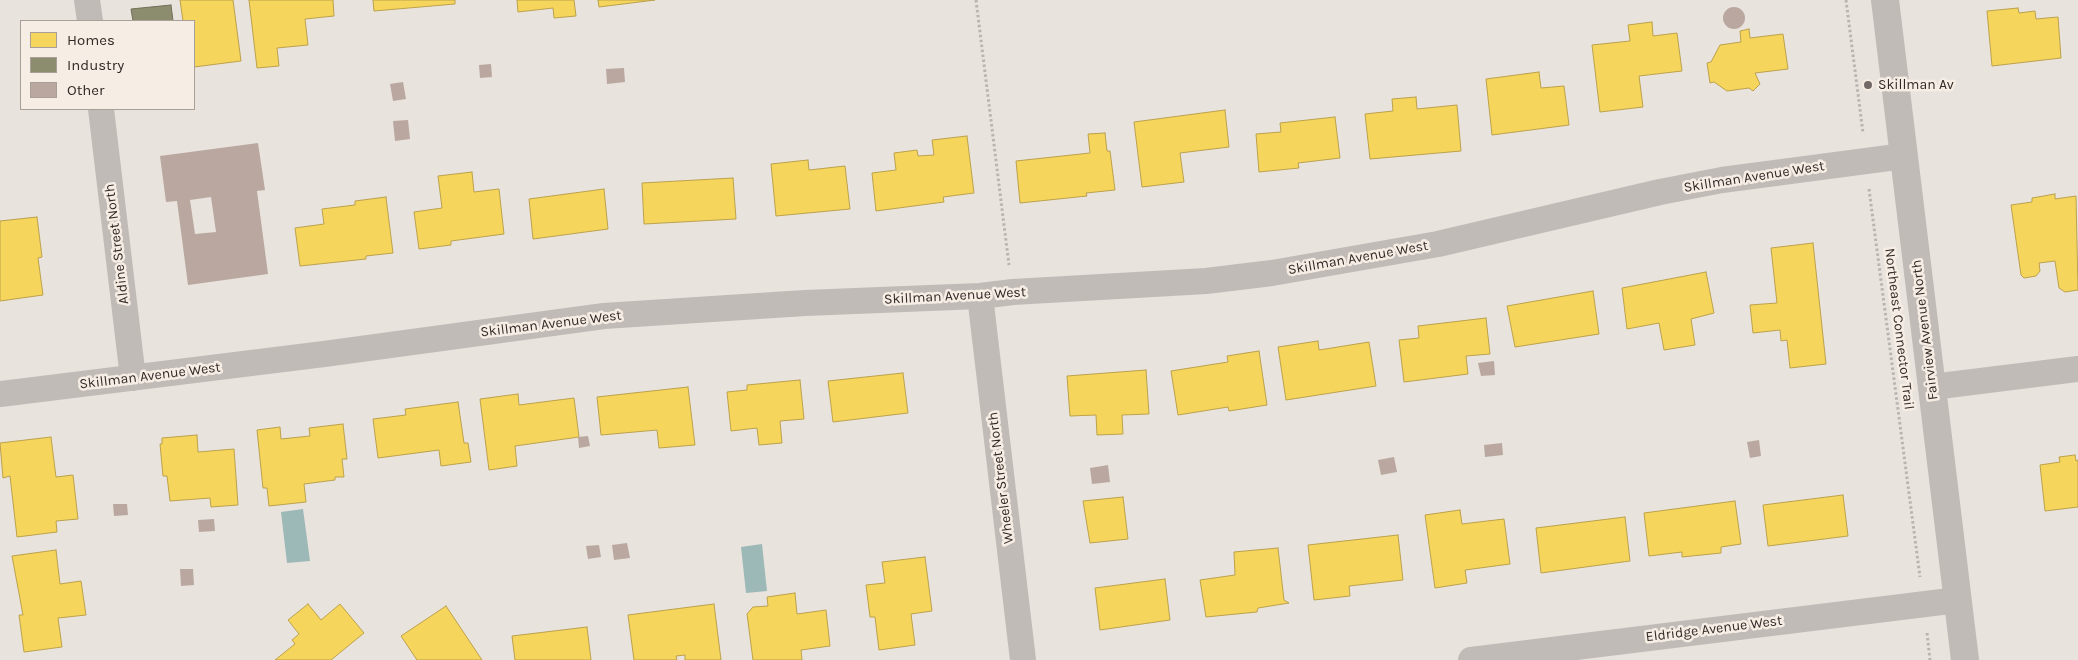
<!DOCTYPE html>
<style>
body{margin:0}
#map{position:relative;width:2078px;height:660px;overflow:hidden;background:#e8e3dd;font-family:Karla,sans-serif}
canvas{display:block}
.legend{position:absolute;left:20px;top:20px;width:175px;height:90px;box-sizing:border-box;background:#f6ede4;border:1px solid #a79f98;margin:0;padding:6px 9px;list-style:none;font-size:15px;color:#312926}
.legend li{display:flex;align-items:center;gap:10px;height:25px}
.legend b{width:25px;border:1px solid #a79f98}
</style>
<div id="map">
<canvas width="2078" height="660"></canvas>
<ul class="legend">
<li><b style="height:14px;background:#f6d55c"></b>Homes</li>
<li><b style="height:14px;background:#8c8c6e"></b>Industry</li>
<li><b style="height:14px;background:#baa8a0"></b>Other</li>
</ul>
</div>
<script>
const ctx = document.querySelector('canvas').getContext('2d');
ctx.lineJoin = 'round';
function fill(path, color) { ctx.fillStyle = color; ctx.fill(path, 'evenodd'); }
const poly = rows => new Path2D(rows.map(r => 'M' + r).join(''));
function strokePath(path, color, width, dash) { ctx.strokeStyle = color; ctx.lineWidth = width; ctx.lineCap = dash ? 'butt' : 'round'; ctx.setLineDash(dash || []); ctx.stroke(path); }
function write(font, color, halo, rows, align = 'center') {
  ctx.font = font + ' Karla,sans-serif'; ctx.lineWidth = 5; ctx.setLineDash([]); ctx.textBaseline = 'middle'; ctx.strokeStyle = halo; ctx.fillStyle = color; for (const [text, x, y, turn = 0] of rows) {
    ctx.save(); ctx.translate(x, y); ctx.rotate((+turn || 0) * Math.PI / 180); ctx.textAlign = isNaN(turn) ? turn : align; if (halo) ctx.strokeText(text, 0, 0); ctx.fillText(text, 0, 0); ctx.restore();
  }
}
fill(poly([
 [303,509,310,561,287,563,281,512],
 [762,544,767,591,746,593,741,547]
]), '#9cb8b7');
const homes = poly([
 [180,0,233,0,241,61,194,67,194,21,183,21,180,0],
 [249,0,333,0,334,16,305,19,308,45,277,48,279,66,257,68,249,0],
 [373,0,455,0,455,4,374,11,373,0],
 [517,0,574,0,576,16,554,18,553,8,518,12,517,0],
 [598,0,655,0,599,7,598,0],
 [2018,8,2019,13,2035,11,2036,19,2058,17,2061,58,1992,66,1987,11,2018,8],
 [1652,22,1653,36,1677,33,1682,71,1639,76,1643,107,1600,112,1592,45,1630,41,1628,25,1652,22],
 [1749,29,1750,38,1783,34,1788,69,1755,73,1760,84,1753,91,1749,88,1727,91,1714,82,1710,83,1707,63,1711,62,1720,45,1741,42,1740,31,1749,29],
 [1539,72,1541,88,1564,86,1569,125,1492,135,1486,79,1539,72],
 [1416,97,1417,109,1457,105,1461,151,1370,159,1365,114,1393,111,1392,99,1416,97],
 [1225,110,1229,147,1180,153,1184,182,1142,187,1134,122,1225,110],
 [1335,117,1340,158,1298,163,1299,168,1259,172,1256,134,1281,132,1280,123,1335,117],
 [1105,133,1107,151,1110,151,1115,190,1086,193,1087,196,1020,203,1016,161,1090,153,1088,134,1105,133],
 [967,136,974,193,943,197,944,202,876,211,872,173,896,170,894,153,917,150,918,156,934,155,932,140,967,136],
 [808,160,809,170,845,166,850,209,776,216,771,164,808,160],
 [472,172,474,192,499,189,504,234,451,241,451,245,419,249,414,212,442,208,438,176,472,172],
 [733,178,736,219,644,224,642,183,733,178],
 [604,189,608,229,533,239,529,199,604,189],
 [2055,194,2055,199,2076,196,2078,290,2065,292,2059,288,2055,261,2039,263,2040,271,2036,276,2024,278,2021,275,2011,205,2032,202,2032,198,2055,194],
 [386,197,393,253,366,256,366,259,300,266,295,228,324,224,322,209,355,205,355,201,386,197],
 [37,217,42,257,38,258,43,295,0,301,0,221,37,217],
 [1813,243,1826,364,1790,368,1787,340,1781,341,1780,330,1753,333,1750,305,1777,303,1771,248,1813,243],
 [1706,272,1714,313,1691,319,1695,345,1664,350,1659,323,1627,329,1622,288,1706,272],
 [1593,291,1599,334,1515,347,1507,306,1593,291],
 [1486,318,1490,354,1466,356,1468,374,1404,382,1399,340,1419,338,1418,326,1486,318],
 [1318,341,1319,350,1369,342,1376,386,1286,400,1278,347,1318,341],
 [1259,351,1267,405,1229,411,1228,407,1178,415,1171,371,1228,362,1227,356,1259,351],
 [1146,370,1149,414,1122,415,1123,434,1097,435,1096,415,1070,416,1067,376,1146,370],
 [903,373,908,413,833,422,828,381,903,373],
 [800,380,804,419,780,421,782,443,759,445,757,428,731,431,727,392,747,390,747,385,800,380],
 [688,387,695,445,659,448,657,430,601,435,597,397,688,387],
 [518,394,519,405,574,398,579,437,515,446,517,466,489,470,480,399,518,394],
 [458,402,464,443,468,443,471,462,441,466,439,450,378,458,373,419,406,415,405,409,458,402],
 [343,424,347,459,342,459,344,477,335,477,335,480,304,484,306,502,269,506,267,488,263,488,257,430,280,427,281,439,310,436,309,428,343,424],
 [197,435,198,452,234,449,238,505,211,507,210,498,170,501,167,476,163,476,160,444,162,444,162,438,197,435],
 [51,437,56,477,73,475,78,519,56,521,57,532,17,537,10,476,3,478,0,443,51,437],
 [2075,455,2076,461,2078,460,2078,507,2045,511,2040,465,2060,462,2059,457,2075,455],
 [1843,495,1848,536,1768,546,1763,505,1843,495],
 [1123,497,1128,539,1090,543,1083,501,1123,497],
 [1735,501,1741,544,1721,547,1721,553,1682,557,1682,552,1649,556,1644,513,1735,501],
 [1460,510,1462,524,1504,519,1510,564,1465,570,1467,583,1435,588,1425,515,1460,510],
 [1625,517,1630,561,1541,573,1536,528,1625,517],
 [1398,535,1403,580,1349,586,1350,596,1314,600,1308,545,1398,535],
 [1278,548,1284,600,1289,603,1258,608,1257,612,1206,617,1200,580,1235,575,1234,552,1278,548],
 [56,550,60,584,81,581,86,615,58,618,62,647,24,652,19,615,23,615,12,556,56,550],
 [925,557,932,611,911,614,915,645,879,650,875,617,870,617,866,585,885,583,882,562,925,557],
 [1165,579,1170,620,1100,630,1095,588,1165,579],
 [795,593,797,614,826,610,830,646,801,650,802,660,753,660,747,614,753,607,768,606,767,597,795,593],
 [308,604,321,620,340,604,364,633,331,660,275,660,295,644,292,640,299,634,288,620,308,604],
 [714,604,721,660,685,660,685,655,676,656,677,660,634,660,628,615,714,604],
 [446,606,482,660,417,660,401,636,446,606],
 [587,627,591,660,515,660,512,636,587,627]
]);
fill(homes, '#f6d55c');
strokePath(homes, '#bba14c', 1);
const industry = poly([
 [171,5,173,21,133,21,131,9,171,5]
]);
fill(industry, '#8c8c6e');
strokePath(industry, '#716e58', 1);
fill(poly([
 '1723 18a11 11 0 1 1 22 0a11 11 0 1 1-22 0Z',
 [491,64,492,77,480,78,479,65],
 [624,68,625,82,607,84,606,69],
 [403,82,406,99,393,101,390,84],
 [408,120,410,139,395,141,393,121],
 [258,143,265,190,257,191,268,274,188,285,177,201,166,202,160,156],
 [211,197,216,232,195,234,190,200],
 [1494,361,1495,375,1481,376,1478,363],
 [588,436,590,446,579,448,578,437],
 [1759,440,1761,456,1750,458,1747,442],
 [1502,443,1503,455,1485,457,1484,445],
 [1394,457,1397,472,1381,475,1378,460],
 [1108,465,1110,482,1092,484,1090,468],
 [113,504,127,504,128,515,114,516],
 [214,519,215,531,199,532,198,520],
 [627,543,630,558,614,560,612,545],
 [599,545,601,557,588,559,586,546],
 [180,569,193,569,194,585,181,586]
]), '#baa8a0');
strokePath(poly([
 [976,0,1009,265],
 [1846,0,1863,133],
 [1869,189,1920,577],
 [1927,633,1930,660]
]), '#bab4af', 3, [2.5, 2.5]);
strokePath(poly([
 [87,0,90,21],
 [101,109,133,378],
 [980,296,1023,660],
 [1932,387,2078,369],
 [0,394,324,354,604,316,805,303,980,296,1013,292,1206,281,1272,273,1438,244,1660,192,1722,180,1904,156],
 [1471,660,1958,600]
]), '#c1bbb7', 26);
strokePath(poly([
 [1885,0,1965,660]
]), '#c1bbb7', 28);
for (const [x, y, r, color] of [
 [1868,85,5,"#716a66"]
]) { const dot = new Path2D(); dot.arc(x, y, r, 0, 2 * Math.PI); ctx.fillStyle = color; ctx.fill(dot); strokePath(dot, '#f6ede4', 2); }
write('14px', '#312926', '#f6ede4', [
 ["Skillman Av",1878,85]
], 'left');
write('14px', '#312926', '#f6ede4', [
 ["Skillman Avenue West",1754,177,-9],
 ["Aldine Street North",117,244,-97],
 ["Skillman Avenue West",1358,258,-10],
 ["Skillman Avenue West",955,296,-3],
 ["Skillman Avenue West",551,324,-7],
 ["Northeast Connector Trail",1899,329,83],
 ["Fairview Avenue North",1925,330,-97],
 ["Skillman Avenue West",150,376,-7],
 ["Wheeler Street North",1001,478,-97],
 ["Eldridge Avenue West",1714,629,-7]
]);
</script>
